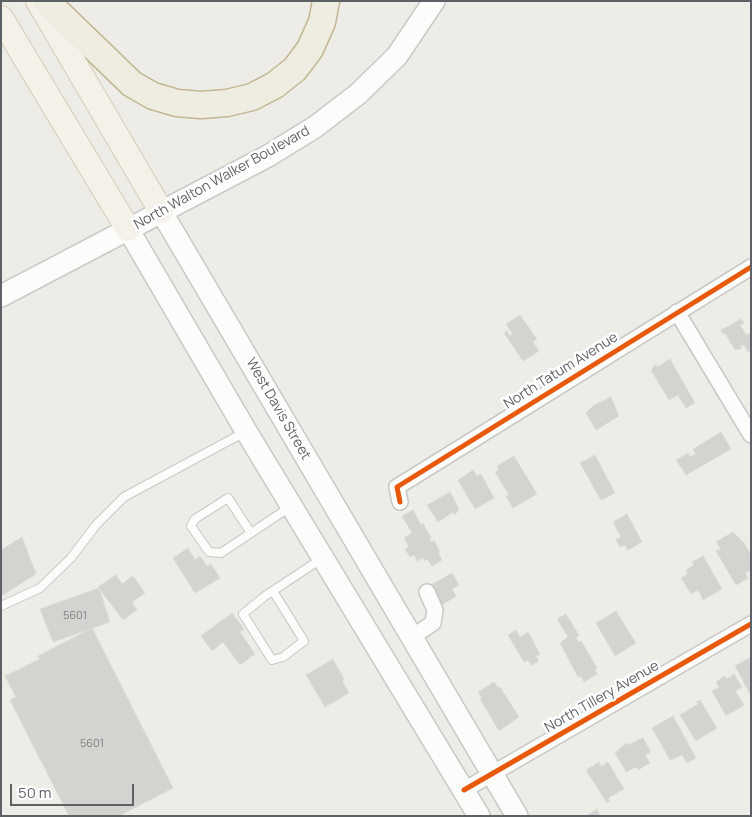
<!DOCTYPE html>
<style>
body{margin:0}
#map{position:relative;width:752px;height:817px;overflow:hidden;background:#edece7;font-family:Manrope,sans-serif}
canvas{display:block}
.frame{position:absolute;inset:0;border:2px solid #5d6065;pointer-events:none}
.scale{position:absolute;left:10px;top:784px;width:124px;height:22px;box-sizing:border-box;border:2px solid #5d6065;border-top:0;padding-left:6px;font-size:15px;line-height:18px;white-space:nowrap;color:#5d6065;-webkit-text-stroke:4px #fff;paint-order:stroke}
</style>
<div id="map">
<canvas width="752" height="817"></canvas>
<div class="frame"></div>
<div class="scale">50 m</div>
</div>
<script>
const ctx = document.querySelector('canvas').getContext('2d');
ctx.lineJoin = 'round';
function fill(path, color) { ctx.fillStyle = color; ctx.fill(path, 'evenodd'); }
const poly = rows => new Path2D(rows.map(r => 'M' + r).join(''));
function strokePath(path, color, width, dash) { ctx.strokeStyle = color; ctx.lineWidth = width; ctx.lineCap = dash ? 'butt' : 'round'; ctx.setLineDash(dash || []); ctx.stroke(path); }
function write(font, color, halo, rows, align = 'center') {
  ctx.font = font + ' Manrope,sans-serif'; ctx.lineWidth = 5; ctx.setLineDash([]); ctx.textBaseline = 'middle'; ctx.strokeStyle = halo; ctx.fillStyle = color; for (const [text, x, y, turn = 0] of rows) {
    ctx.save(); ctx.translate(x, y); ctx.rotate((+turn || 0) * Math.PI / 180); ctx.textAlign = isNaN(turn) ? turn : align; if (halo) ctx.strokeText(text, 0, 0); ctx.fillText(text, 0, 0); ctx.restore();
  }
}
const building = poly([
 [520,315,537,339,533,342,539,351,523,361,504,333,507,331,510,336,513,334,506,324,520,315],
 [741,319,744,323,740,325,746,335,751,333,751,350,748,352,744,345,740,346,742,348,735,350,725,333,723,334,721,330,741,319],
 [670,359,695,403,686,408,678,395,669,400,651,370,656,364,658,367,670,359],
 [611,397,619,416,596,430,586,413,593,406,611,397],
 [721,432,731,449,686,475,676,460,688,453,690,457,696,454,693,449,721,432],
 [595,455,615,493,601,500,580,463,595,455],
 [514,456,537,494,513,508,506,496,509,495,495,472,499,470,497,466,514,456],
 [473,470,477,476,481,474,494,498,475,509,458,480,473,470],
 [450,492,459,509,455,515,453,512,438,522,427,505,450,492],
 [413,510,421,525,423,523,431,538,429,539,431,542,434,540,440,552,438,553,442,560,432,566,427,559,425,561,423,558,417,561,414,555,410,557,405,549,409,547,404,538,412,533,402,516,413,510],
 [627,514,642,542,628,550,625,545,620,547,616,540,621,537,613,522,627,514],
 [733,532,744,543,751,555,751,570,745,573,748,578,736,585,716,551,721,549,716,542,733,532],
 [22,537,36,574,1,596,1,550,22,537],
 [188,548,195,560,200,556,207,566,211,564,220,578,195,593,173,558,188,548],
 [703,556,722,589,703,600,698,590,691,594,681,578,688,574,686,570,694,565,692,562,703,556],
 [452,573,459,585,452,589,456,596,442,605,431,585,452,573],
 [116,575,122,584,133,576,145,593,132,602,137,610,123,620,98,587,116,575],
 [99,588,110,622,53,642,40,609,99,588],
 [616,611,636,643,615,656,596,623,616,611],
 [232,613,244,629,240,632,255,654,240,665,223,642,212,651,201,636,232,613],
 [566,614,579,635,576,638,578,642,581,641,597,668,595,669,597,674,584,682,581,676,578,677,560,643,568,637,557,619,566,614],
 [92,628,173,788,119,816,69,816,10,700,16,697,5,676,40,659,38,656,92,628],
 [516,630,520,637,528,632,540,654,536,656,539,661,531,665,528,660,524,662,508,635,516,630],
 [751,657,751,694,750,694,735,666,751,657],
 [333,659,344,679,342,681,349,693,325,707,306,675,333,659],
 [734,674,742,687,735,691,744,705,726,716,712,691,719,687,716,682,725,676,727,679,734,674],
 [494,682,498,688,500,687,519,717,499,731,480,699,482,698,478,692,494,682],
 [700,700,717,728,696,741,680,715,698,704,696,702,700,700],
 [673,716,696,758,687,763,682,755,670,760,652,728,673,716],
 [643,738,651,752,645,755,650,763,638,770,636,767,626,772,615,753,626,743,628,745,643,738],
 [599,762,601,767,608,762,624,789,608,798,610,801,607,803,586,770,599,762],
 [597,809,600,816,586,816,597,809]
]);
fill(building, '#d3d3d0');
strokePath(building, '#dcdbd6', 1);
const service = poly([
 [251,533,228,498,195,519,191,526,209,552,221,553,290,507],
 [273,591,304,641,283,657,272,660,243,614,265,596,321,559],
 [1,606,40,588,71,558,96,525,124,497,245,432]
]);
const minor = poly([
 [677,312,751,435],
 [400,502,397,487,751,267],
 [412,637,433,623,435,610,427,592],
 [464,790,751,624]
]);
const secondary = poly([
 [161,211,517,816],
 [128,229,246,431,479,816],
 [1,296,268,156,315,127,358,94,397,56,434,1]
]);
const primary = poly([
 [38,1,161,211],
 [1,18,128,229]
]);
const motorway = poly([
 [46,1,132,84,153,96,177,103,201,105,227,103,252,97,275,85,295,69,310,49,322,22,326,1]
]);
strokePath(service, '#c8c8c8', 10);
strokePath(minor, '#c8c8c8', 18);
strokePath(secondary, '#c9c9c9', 24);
strokePath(primary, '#d4ccb5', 26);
strokePath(motorway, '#c4b694', 29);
strokePath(service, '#fcfcfb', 8);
strokePath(minor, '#fcfcfb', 15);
strokePath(secondary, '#fcfcfb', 21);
strokePath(primary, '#f3f1e8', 24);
strokePath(motorway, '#efece2', 26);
strokePath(poly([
 [400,502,397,487,751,267],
 [464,790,751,624]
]), '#e8590c', 5);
write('11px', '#7c7e81', null, [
 ["5601",75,616],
 ["5601",92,744]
]);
write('14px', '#5d6065', '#fff', [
 ["North Walton Walker Boulevard",222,178,-29],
 ["North Tatum Avenue",561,371,-32],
 ["West Davis Street",278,409,60],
 ["North Tillery Avenue",602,697,-30]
]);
</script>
